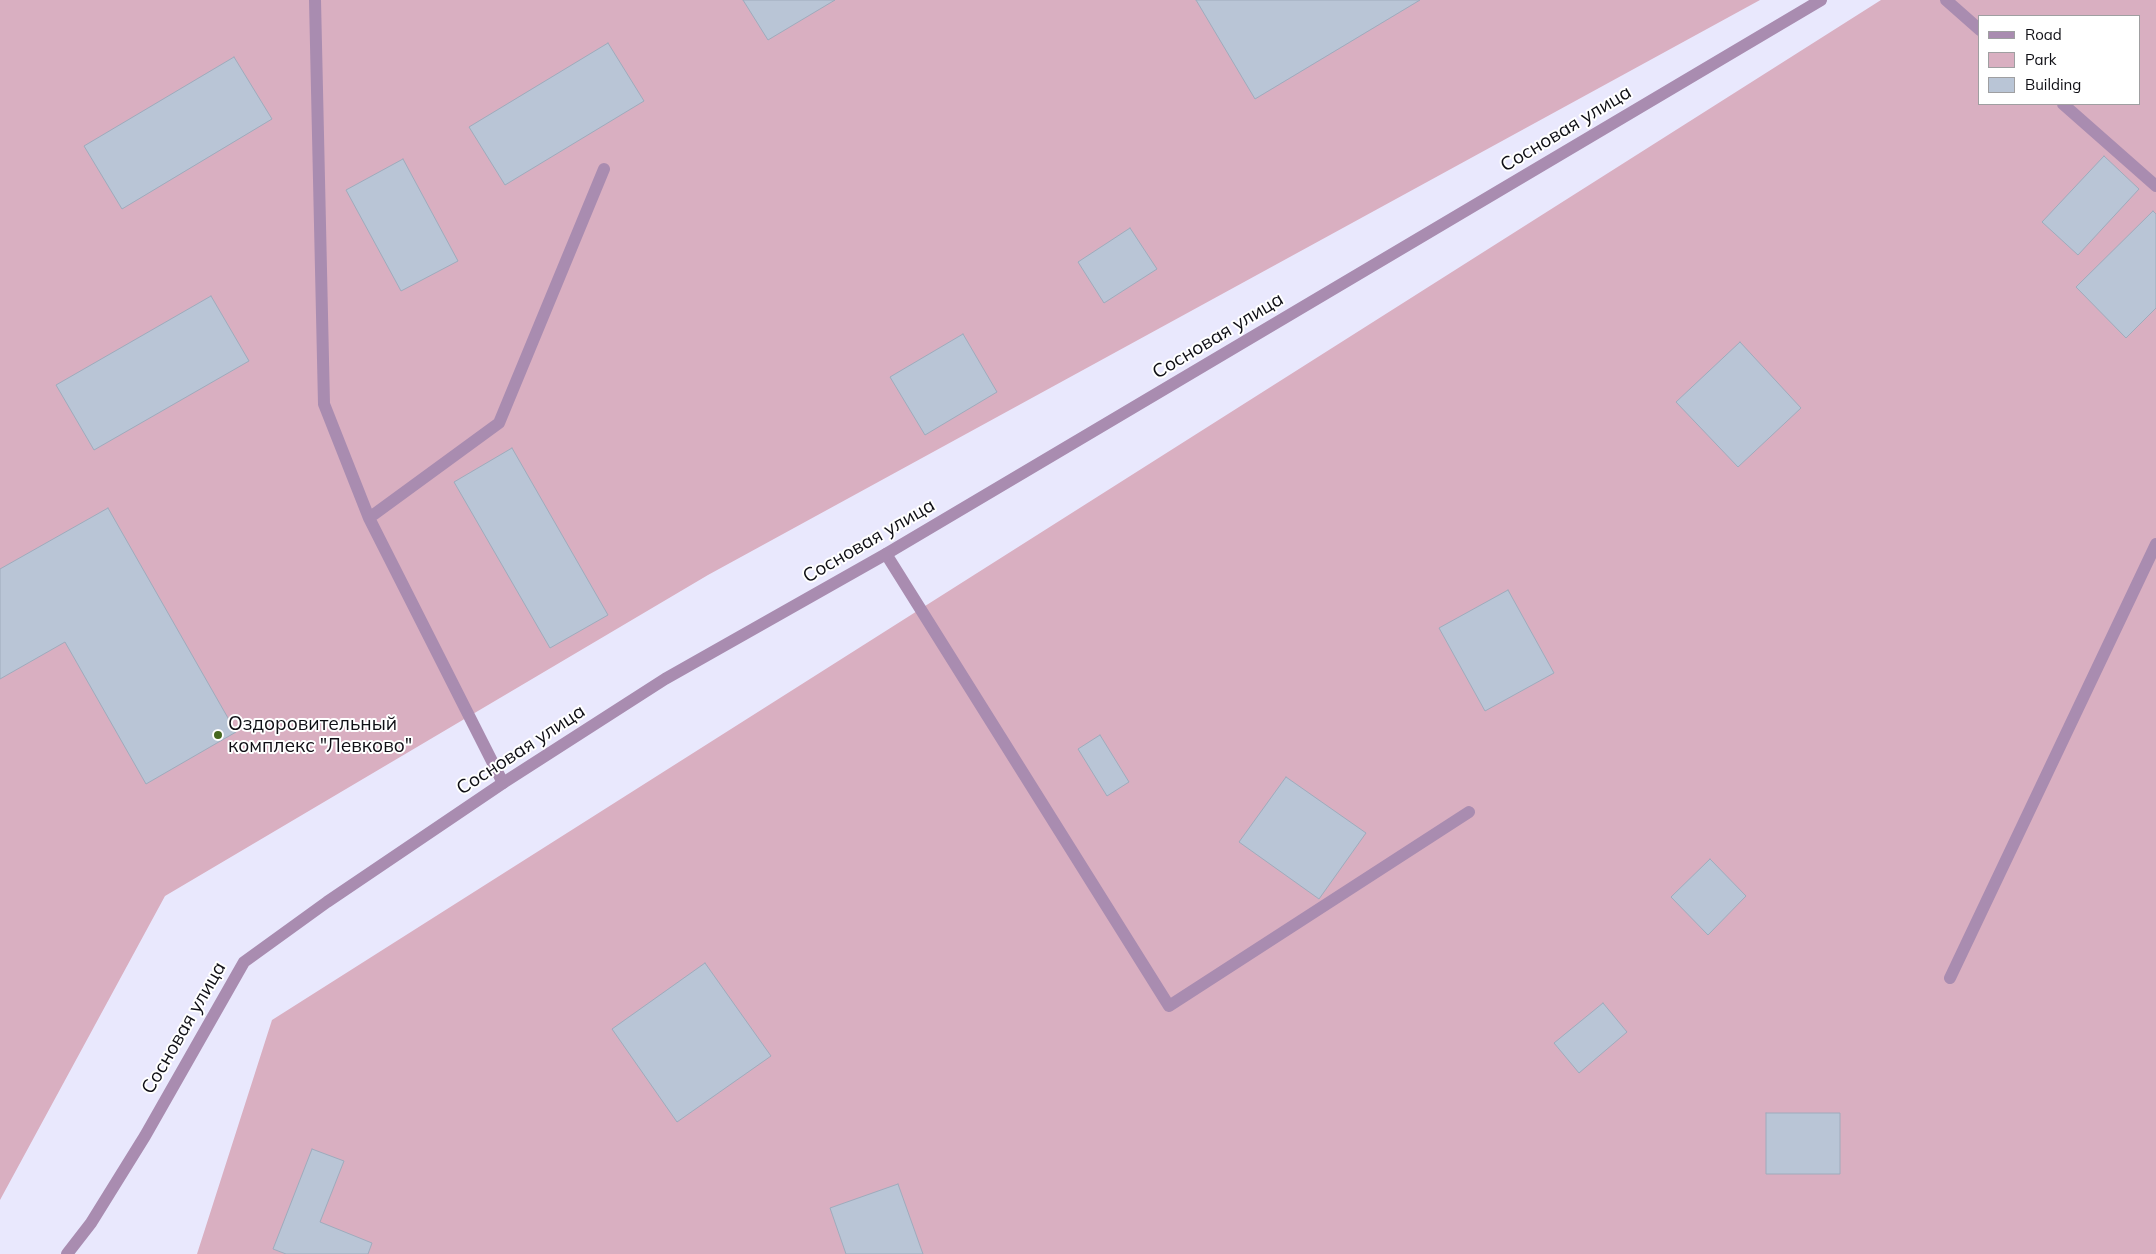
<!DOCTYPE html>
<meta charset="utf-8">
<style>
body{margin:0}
#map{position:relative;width:2156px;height:1254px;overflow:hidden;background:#e9e8fd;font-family:Mulish,sans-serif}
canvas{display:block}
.legend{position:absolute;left:1978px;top:15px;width:162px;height:90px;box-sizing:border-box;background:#fff;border:1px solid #9f9fa1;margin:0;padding:6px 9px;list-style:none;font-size:15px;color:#0f0f15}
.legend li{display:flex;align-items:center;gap:10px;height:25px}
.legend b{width:25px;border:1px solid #9f9fa1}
</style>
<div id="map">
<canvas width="2156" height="1254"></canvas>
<ul class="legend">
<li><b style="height:6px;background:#a98cb0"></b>Road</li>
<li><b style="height:14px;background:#d9afc1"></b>Park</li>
<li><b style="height:14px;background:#b9c5d6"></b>Building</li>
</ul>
</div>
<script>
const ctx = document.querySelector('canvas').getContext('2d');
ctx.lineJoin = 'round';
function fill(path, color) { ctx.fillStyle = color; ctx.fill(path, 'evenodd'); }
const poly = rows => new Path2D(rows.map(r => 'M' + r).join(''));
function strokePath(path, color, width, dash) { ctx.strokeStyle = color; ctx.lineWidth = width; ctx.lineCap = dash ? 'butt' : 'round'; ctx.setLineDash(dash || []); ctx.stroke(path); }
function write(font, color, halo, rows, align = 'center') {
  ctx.font = font + ' Mulish,sans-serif'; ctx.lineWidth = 4; ctx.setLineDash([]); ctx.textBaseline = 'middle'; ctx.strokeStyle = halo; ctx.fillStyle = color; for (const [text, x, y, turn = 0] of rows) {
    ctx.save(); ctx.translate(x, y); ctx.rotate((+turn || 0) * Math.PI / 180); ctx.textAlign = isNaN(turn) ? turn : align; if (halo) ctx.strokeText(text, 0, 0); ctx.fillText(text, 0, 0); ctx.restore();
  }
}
fill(poly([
 [0,0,1760,0,708,575,165,896,0,1200],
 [1881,0,2156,0,2156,1254,197,1254,272,1020],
 [1980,16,2140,16,2140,104,1980,104]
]), '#d9afc1');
const building = poly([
 [743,0,835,0,768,40,743,0],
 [1196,0,1420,0,1255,99,1196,0],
 [608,43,644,101,505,185,469,127,608,43],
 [234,57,272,119,122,209,84,146,234,57],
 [2104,156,2139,189,2078,255,2042,222,2104,156],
 [403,159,458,261,401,291,346,190,403,159],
 [2153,211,2156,214,2156,308,2126,338,2076,287,2153,211],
 [1130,228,1157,269,1104,303,1078,262,1130,228],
 [211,296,249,361,94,450,56,385,211,296],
 [963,334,997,392,925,435,890,377,963,334],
 [1740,342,1801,408,1738,467,1676,402,1740,342],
 [512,448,608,615,550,648,454,482,512,448],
 [108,508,236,732,146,784,65,642,0,679,0,569,108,508],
 [1508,590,1554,673,1485,711,1439,628,1508,590],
 [1100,735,1129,782,1107,796,1078,749,1100,735],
 [1286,777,1366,833,1319,899,1239,842,1286,777],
 [1710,859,1746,896,1708,935,1671,897,1710,859],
 [705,963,771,1056,677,1122,612,1029,705,963],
 [1603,1003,1627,1032,1579,1073,1554,1043,1603,1003],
 [1766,1113,1840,1113,1840,1174,1766,1174,1766,1113],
 [312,1149,344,1161,320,1222,372,1243,368,1254,286,1254,273,1249,312,1149],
 [898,1184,923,1254,846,1254,830,1208,898,1184]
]);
fill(building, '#b9c5d6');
strokePath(building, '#9fabbc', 1);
strokePath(poly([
 [315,0,324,404,369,518,503,783],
 [1946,0,1980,30],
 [2063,104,2156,186],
 [369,518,499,423,604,169],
 [886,554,1169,1006,1469,812],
 [1950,978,2156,544]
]), '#a98cb0', 12);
strokePath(poly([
 [67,1254,91,1223,145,1136,244,962,327,902,503,783,665,679,886,554,1821,0]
]), '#a98cb0', 12);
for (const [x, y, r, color] of [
 [218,735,5,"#45671e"]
]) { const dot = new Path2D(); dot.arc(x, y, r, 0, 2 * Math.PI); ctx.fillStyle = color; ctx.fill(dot); strokePath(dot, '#fff', 2); }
write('19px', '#0f0f15', '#fff', [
 ["Сосновая улица",1566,129,-31],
 ["Сосновая улица",1218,336,-31],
 ["Сосновая улица",869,541,-30],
 ["Сосновая улица",521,750,-33],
 ["Сосновая улица",184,1028,-60]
]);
write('19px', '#0f0f15', '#fff', [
 ["Оздоровительный",228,724],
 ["комплекс \"Левково\"",228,746]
], 'left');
</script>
